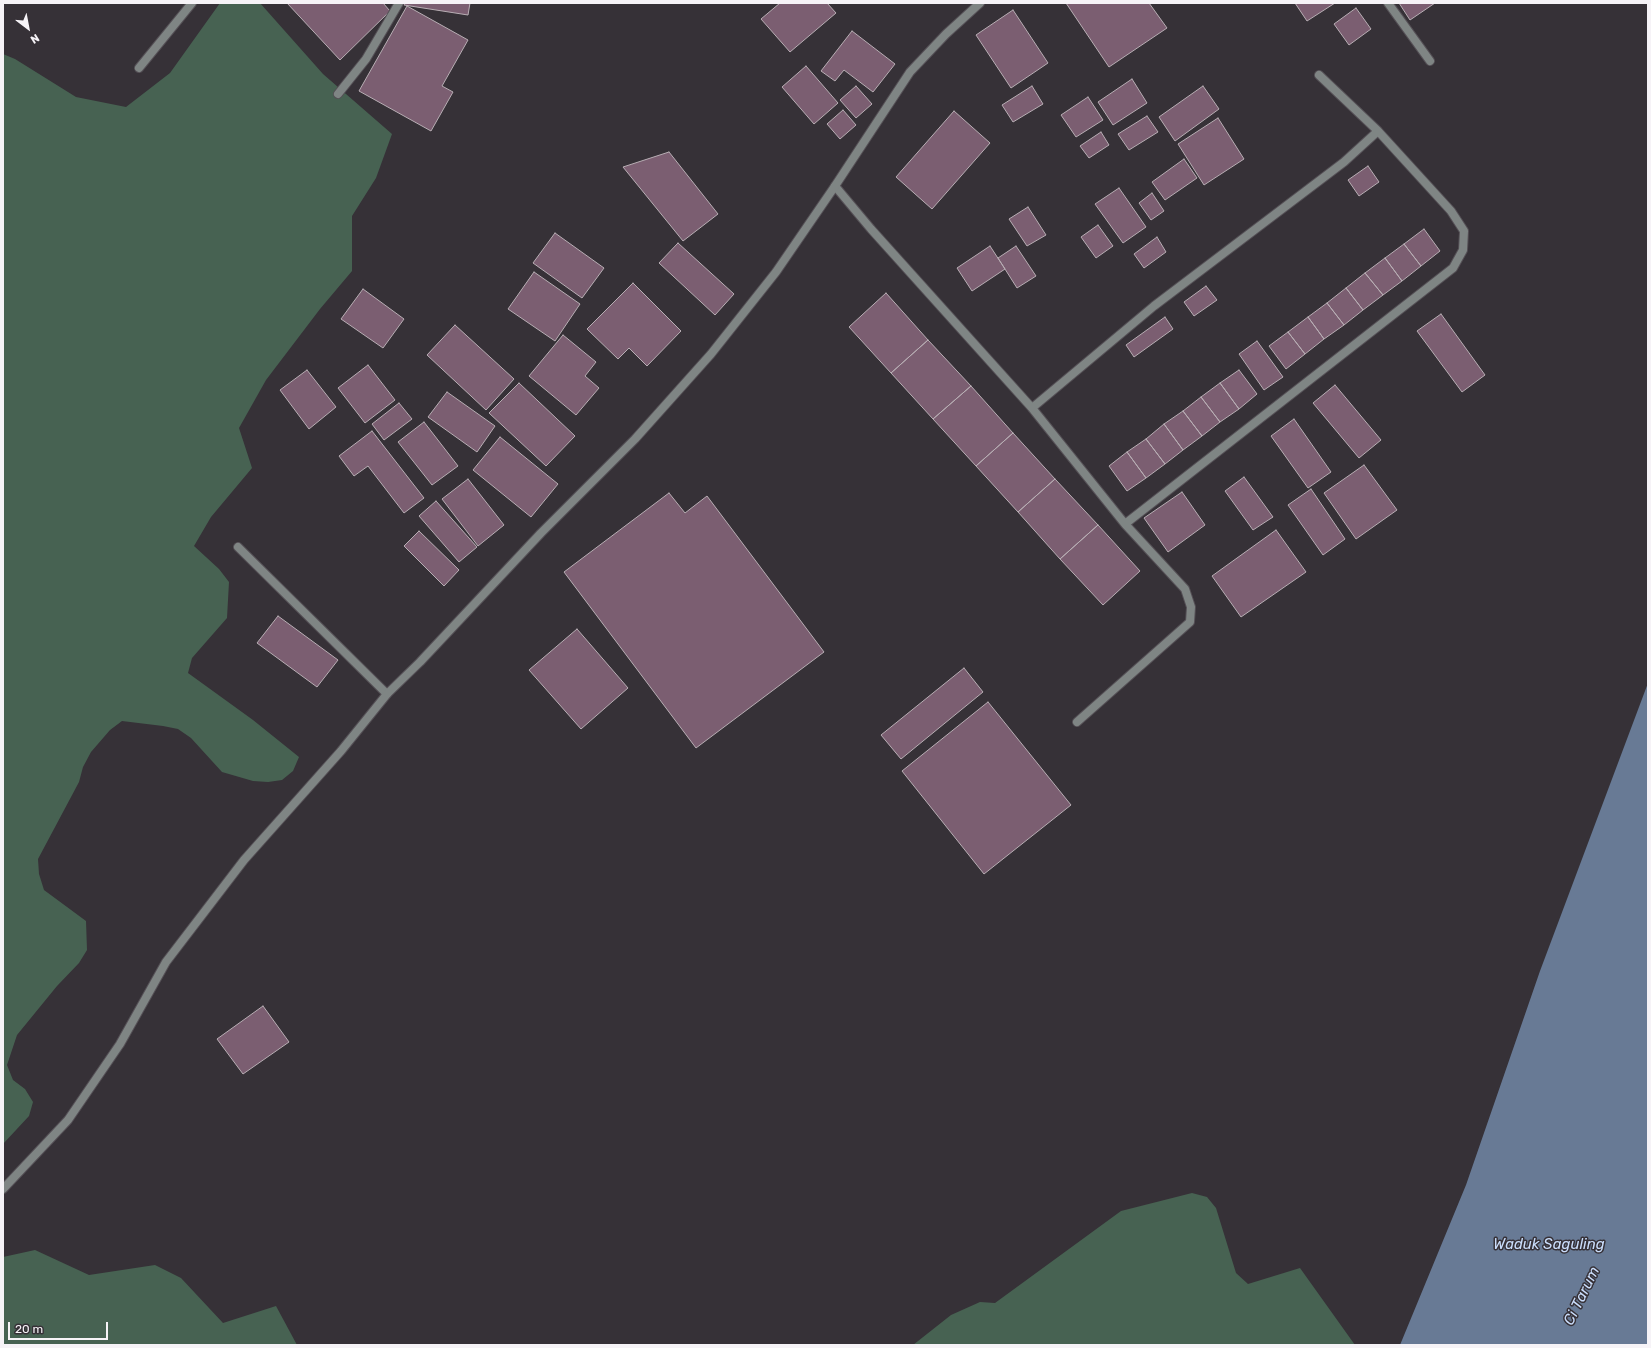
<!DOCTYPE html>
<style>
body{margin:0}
#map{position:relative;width:1651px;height:1348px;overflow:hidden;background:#363137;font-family:Rubik,sans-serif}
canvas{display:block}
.frame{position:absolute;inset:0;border:4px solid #f6f3f7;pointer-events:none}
.north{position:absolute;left:8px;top:8px;width:40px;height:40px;-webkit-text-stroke:3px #363137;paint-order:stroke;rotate:148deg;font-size:11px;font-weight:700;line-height:16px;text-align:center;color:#f6f3f7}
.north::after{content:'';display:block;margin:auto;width:14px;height:18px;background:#f6f3f7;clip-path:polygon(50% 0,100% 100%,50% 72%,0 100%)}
.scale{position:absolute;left:8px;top:1322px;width:100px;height:18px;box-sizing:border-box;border:2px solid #f6f3f7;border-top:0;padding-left:5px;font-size:12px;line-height:14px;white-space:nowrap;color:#f6f3f7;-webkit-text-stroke:3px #363137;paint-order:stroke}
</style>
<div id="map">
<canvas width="1651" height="1348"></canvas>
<div class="frame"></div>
<div class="north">N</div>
<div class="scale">20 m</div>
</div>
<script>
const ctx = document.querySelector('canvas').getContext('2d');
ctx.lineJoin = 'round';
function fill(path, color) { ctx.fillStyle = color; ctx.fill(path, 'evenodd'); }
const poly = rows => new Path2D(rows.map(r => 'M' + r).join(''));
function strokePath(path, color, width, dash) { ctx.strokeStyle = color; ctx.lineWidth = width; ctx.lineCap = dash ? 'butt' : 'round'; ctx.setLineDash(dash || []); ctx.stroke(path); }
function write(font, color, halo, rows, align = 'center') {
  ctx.font = font + ' Rubik,sans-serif'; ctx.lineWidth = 3; ctx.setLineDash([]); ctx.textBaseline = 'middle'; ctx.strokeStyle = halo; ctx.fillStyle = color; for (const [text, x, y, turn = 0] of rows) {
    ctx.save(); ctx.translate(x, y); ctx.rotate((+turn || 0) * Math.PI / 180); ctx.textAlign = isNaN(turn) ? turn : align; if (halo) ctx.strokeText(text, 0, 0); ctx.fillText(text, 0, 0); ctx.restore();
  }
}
fill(poly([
 [220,3,260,3,323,74,392,134,376,178,352,216,352,271,320,309,266,380,239,428,252,468,211,517,194,546,219,569,229,582,227,618,192,658,188,673,253,720,299,757,293,771,282,780,268,782,253,781,222,772,191,738,178,729,163,726,122,721,110,730,91,752,83,767,79,782,38,859,39,874,44,890,86,921,87,950,79,963,57,986,17,1035,7,1065,13,1080,25,1089,33,1102,29,1116,3,1144,3,54,15,59,76,97,126,107,170,73],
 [1192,1193,1207,1197,1216,1208,1236,1273,1248,1284,1300,1268,1355,1345,913,1345,951,1315,980,1302,995,1303,1121,1211],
 [35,1250,89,1275,155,1265,181,1278,223,1323,276,1306,297,1345,3,1345,3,1257]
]), '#476252');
fill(poly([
 [1648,683,1648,1345,1400,1345,1466,1185,1540,971]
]), '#687a95');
const building = poly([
 [287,3,383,3,390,11,340,60,287,3],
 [405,3,470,3,468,15,404,5,405,3],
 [780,3,827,3,836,13,790,52,761,19,780,3],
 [1066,3,1149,3,1167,28,1109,67,1066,3],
 [1295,3,1335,3,1307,21,1295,3],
 [1399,3,1435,3,1410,20,1399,3],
 [407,6,468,40,442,86,453,92,431,131,359,91,407,6],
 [1356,8,1371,29,1349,45,1334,24,1356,8],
 [1013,10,1048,63,1011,88,976,35,1013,10],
 [852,31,895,64,873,92,844,70,835,81,821,71,852,31],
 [806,66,838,103,814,124,782,87,806,66],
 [1132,79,1147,103,1113,125,1098,102,1132,79],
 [856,86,872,104,856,118,840,100,856,86],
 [1032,86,1043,104,1013,122,1002,105,1032,86],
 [1203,86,1219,109,1175,141,1159,117,1203,86],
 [1088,97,1103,120,1076,137,1061,115,1088,97],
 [843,110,856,125,840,139,827,124,843,110],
 [954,111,990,143,932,209,896,177,954,111],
 [1147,116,1158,132,1129,150,1118,134,1147,116],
 [1218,118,1244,159,1204,185,1178,144,1218,118],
 [1101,132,1109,145,1089,158,1080,146,1101,132],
 [669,152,718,214,683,241,623,167,669,152],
 [1184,159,1197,178,1165,200,1152,182,1184,159],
 [1368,166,1379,182,1359,196,1348,180,1368,166],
 [1119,188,1146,227,1123,243,1095,204,1119,188],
 [1152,193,1164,211,1151,220,1139,203,1152,193],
 [1028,207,1046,235,1027,246,1009,219,1028,207],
 [1098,225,1113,246,1096,258,1081,237,1098,225],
 [1424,229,1440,251,1421,266,1404,244,1424,229],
 [555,233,604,268,582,298,533,263,555,233],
 [1157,237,1166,252,1144,268,1134,254,1157,237],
 [678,243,734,294,715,315,659,263,678,243],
 [1404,244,1421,266,1402,281,1385,258,1404,244],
 [990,246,1005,269,972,291,957,268,990,246],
 [1016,246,1036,276,1017,288,998,258,1016,246],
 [1385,258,1402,281,1383,295,1365,273,1385,258],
 [534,272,580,304,555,341,508,309,534,272],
 [1365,273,1383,295,1363,310,1346,288,1365,273],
 [633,283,681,331,647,366,629,348,618,359,587,329,633,283],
 [1206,286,1217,300,1194,316,1184,302,1206,286],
 [1346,288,1363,310,1344,325,1327,303,1346,288],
 [363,289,404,319,383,348,341,319,363,289],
 [886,293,928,340,891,373,849,327,886,293],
 [1327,303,1344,325,1324,339,1308,317,1327,303],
 [1441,314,1485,375,1462,392,1417,331,1441,314],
 [1165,317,1173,329,1134,357,1126,345,1165,317],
 [1308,317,1324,339,1305,354,1288,332,1308,317],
 [455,325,514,379,486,410,427,355,455,325],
 [1288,332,1305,354,1286,369,1269,346,1288,332],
 [563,335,596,362,585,376,599,388,576,415,529,376,563,335],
 [928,340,971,386,933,419,891,373,928,340],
 [1257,341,1283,377,1264,390,1239,354,1257,341],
 [368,365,395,400,365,423,338,388,368,365],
 [307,370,336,407,309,429,280,390,307,370],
 [1239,370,1257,394,1239,409,1220,383,1239,370],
 [519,383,575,436,546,466,489,413,519,383],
 [1220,383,1239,409,1220,422,1201,397,1220,383],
 [1335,385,1381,440,1359,458,1313,403,1335,385],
 [971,386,1013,433,976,466,933,419,971,386],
 [447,392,495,426,477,452,428,417,447,392],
 [1201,397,1220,422,1202,436,1183,411,1201,397],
 [399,403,412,419,384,440,372,424,399,403],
 [1183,411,1202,436,1183,450,1164,424,1183,411],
 [1294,419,1331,472,1308,488,1271,436,1294,419],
 [424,422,458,466,432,485,398,442,424,422],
 [1164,424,1183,450,1165,464,1146,439,1164,424],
 [372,431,424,498,404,513,368,466,354,476,339,456,372,431],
 [1013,433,1055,479,1018,512,976,466,1013,433],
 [500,437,558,484,531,517,473,470,500,437],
 [1146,439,1165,464,1146,478,1127,452,1146,439],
 [1127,452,1146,478,1127,491,1109,466,1127,452],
 [1364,465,1397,510,1356,539,1324,493,1364,465],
 [1244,477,1273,517,1253,530,1225,491,1244,477],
 [468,479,504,525,478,546,442,499,468,479],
 [1055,479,1098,525,1060,559,1018,512,1055,479],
 [1311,489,1345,539,1323,555,1288,505,1311,489],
 [1182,492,1205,525,1168,552,1144,518,1182,492],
 [669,493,685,513,707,496,824,652,696,748,564,572,669,493],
 [436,501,477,547,459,562,419,516,436,501],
 [1098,525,1140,571,1103,605,1060,559,1098,525],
 [1276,530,1306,572,1241,617,1212,576,1276,530],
 [419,531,459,570,444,586,404,546,419,531],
 [278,616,338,660,317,687,257,643,278,616],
 [577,629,628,688,581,729,529,670,577,629],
 [964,668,983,692,901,759,881,735,964,668],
 [988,702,1071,805,984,874,902,771,988,702],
 [263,1006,289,1042,243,1074,217,1039,263,1006]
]);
fill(building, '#7b5e71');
strokePath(building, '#b8aeb4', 1);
const service = poly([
 [139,68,192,3],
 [238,547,387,694]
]);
const minor = poly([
 [1388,3,1430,61],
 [1319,75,1378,131],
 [338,94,366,59,399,3],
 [835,186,871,229,1032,408,1125,524,1185,589,1191,607,1190,622,1077,722],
 [1032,408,1154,306,1344,162,1378,131,1451,211,1464,231,1463,250,1453,268,1125,524]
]);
const tertiary = poly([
 [3,1189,68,1120,120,1044,166,962,244,860,341,751,387,694,420,662,541,533,635,439,711,354,776,272,835,186,910,72,946,34,980,3]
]);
strokePath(service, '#555056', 10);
strokePath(minor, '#555056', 10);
strokePath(tertiary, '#555056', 10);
strokePath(service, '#7f8584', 8);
strokePath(minor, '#7f8584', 8);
strokePath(tertiary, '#7f8584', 8);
write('italic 15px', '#caddfb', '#363137', [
 ["Waduk Saguling",1549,1245],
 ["Ci Tarum",1582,1296,-64]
]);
</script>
